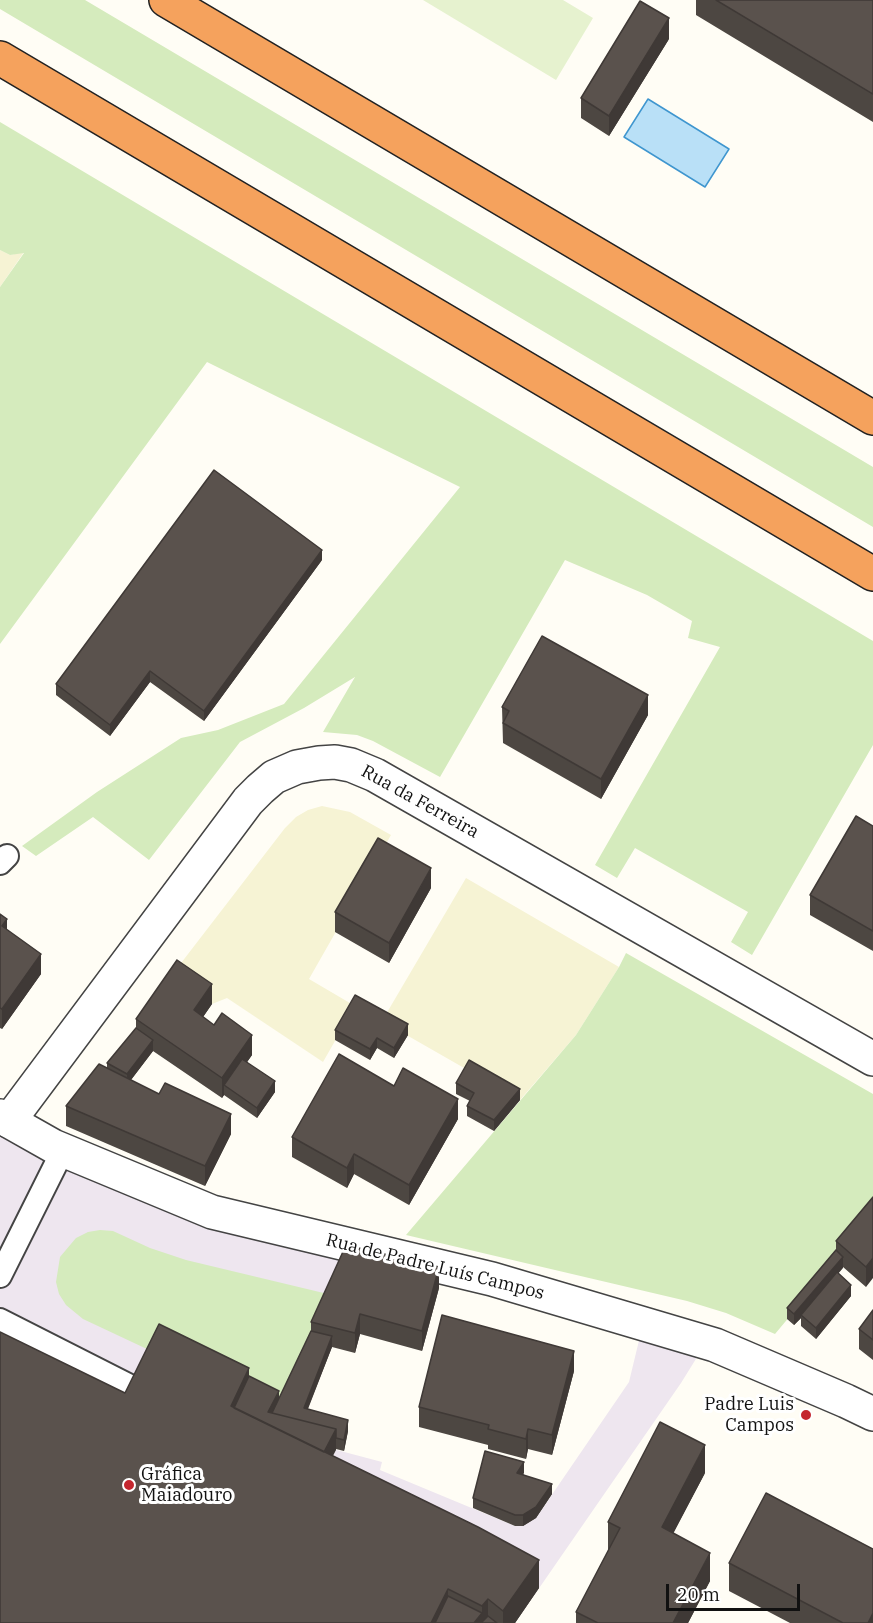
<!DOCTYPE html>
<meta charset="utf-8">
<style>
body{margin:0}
#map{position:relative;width:873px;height:1623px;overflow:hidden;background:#fffdf5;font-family:"IBM Plex Serif",serif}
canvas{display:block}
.scale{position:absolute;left:666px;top:1584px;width:134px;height:27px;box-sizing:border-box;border:3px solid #111;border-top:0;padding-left:8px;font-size:18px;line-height:21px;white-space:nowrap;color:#111;-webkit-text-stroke:4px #fff;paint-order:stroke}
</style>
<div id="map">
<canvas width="873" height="1623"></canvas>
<div class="scale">20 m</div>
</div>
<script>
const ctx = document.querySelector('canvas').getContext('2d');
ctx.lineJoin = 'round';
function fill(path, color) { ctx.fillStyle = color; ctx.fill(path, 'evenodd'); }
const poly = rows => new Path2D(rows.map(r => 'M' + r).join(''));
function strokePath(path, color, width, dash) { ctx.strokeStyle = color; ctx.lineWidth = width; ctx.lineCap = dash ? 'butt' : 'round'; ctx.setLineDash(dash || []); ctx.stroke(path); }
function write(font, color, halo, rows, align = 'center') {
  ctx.font = font + ' "IBM Plex Serif",serif'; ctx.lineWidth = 6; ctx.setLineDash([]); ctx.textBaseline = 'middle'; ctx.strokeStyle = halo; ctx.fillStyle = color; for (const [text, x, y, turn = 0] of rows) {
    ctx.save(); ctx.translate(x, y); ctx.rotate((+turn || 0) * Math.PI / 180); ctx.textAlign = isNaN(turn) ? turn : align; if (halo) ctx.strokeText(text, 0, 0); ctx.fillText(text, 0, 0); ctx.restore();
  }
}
fill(poly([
 [0,1120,351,1249,269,1432,382,1462,380,1470,515,1526,523,1526,536,1518,629,1382,642,1328,704,1346,681,1383,515,1623,0,1623]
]), '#eee6ef');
fill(poly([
 [0,250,10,255,24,252,0,287],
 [322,806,350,812,391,835,309,979,355,1006,323,1062,227,998,212,1004,177,980,168,980,285,828,296,817,308,810],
 [466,878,619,967,576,1035,520,1100,382,1021]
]), '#f6f3d4');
fill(poly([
 [0,0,85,0,873,467,873,527,0,9],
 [0,122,873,641,873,745,752,955,731,942,748,912,635,848,617,878,595,865,720,647,688,638,692,621,647,595,565,560,440,777,373,741,357,735,323,732,355,677,304,708,240,742,149,860,93,817,36,856,22,846,97,792,181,738,218,730,284,704,460,487,207,362,0,644,0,287,24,253,10,255,0,250],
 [626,953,873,1094,873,1217,775,1334,726,1313,687,1301,406,1235,576,1035,619,967],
 [100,1230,113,1231,150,1248,186,1260,332,1295,279,1411,83,1319,66,1305,59,1294,56,1282,60,1257,76,1238,88,1232]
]), '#d5ebbd');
fill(poly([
 [423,0,563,0,593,18,556,80]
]), '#e6f2cf');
const water = poly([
 [648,99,729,149,705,187,624,137,648,99]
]);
fill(water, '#b9e0f7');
strokePath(water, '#3f96cf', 1.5);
const service = poly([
 [0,863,7,856],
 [0,1276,63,1150],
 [0,1320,136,1389]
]);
const minor = poly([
 [9,1121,248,801,260,789,274,777,297,767,319,763,335,762,351,765,375,775,873,1059]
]);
const tertiary = poly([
 [0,1116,53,1146,212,1212,492,1279,715,1345,846,1401,873,1414]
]);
const motorway = poly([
 [166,0,873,418],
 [0,58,873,574]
]);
strokePath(service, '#444', 26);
strokePath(minor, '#444', 36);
strokePath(tertiary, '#444', 36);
strokePath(motorway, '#222', 36);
strokePath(service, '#fff', 22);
strokePath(minor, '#fff', 33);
strokePath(tertiary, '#fff', 33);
strokePath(motorway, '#f5a25d', 33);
fill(poly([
 [696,0,873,0,873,122,696,15],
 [669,39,609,136,581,118,581,98],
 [322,560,204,721,150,682,110,736,56,695,56,684],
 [502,707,648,715,601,799,503,743],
 [873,826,873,951,810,915,810,895],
 [431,888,389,963,335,932,335,912],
 [0,914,7,930,41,974,2,1029,0,1028],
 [212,1004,203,1017,252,1055,247,1062,275,1092,257,1118,224,1095,222,1098,153,1051,131,1080,231,1134,205,1186,66,1126,66,1106,107,1068,107,1063,136,1028,136,1019],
 [335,1030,408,1035,394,1058,377,1048,370,1060,335,1040],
 [456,1083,520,1100,494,1131,467,1116,467,1106,470,1101,456,1094],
 [394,1086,458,1119,409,1205,354,1174,347,1188,292,1157,292,1137],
 [873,1197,866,1287,843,1267,838,1273,851,1296,816,1339,801,1326,801,1318,794,1325,787,1319,787,1308,836,1250,836,1241],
 [439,1288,422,1351,360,1334,355,1353,332,1347,308,1409,348,1431,344,1451,336,1449,332,1456,539,1588,515,1623,0,1623,125,1393,249,1376,279,1400,311,1331,311,1322],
 [873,1310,873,1360,859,1349,859,1329],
 [574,1371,552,1455,528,1449,526,1459,488,1449,488,1445,419,1427,419,1407],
 [524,1473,523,1474,552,1494,536,1518,523,1526,515,1526,473,1508,473,1498],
 [705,1473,673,1533,710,1581,688,1623,576,1623,576,1612,608,1551,608,1522],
 [729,1563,873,1623,790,1623,729,1591]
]), '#4d4742');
fill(poly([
 [669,18,669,39,609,136,609,116],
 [322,550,322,560,204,721,204,711],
 [150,671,150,682,110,736,110,725],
 [648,695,648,715,601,799,601,779],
 [431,868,431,888,389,963,389,943],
 [7,919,7,939,2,926],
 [41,954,41,974,2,1029,2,1009],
 [212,984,212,1004,194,1030,194,1010],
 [408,1024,408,1035,394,1058,394,1048],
 [252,1035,252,1055,229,1088,224,1085,224,1095,222,1098,222,1078],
 [377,1038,377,1048,370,1060,370,1049],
 [153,1040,153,1051,127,1085,127,1074],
 [275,1081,275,1092,257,1118,257,1108],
 [520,1089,520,1100,494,1131,494,1120],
 [458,1099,458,1119,409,1205,409,1185],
 [231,1114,231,1134,205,1186,205,1166],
 [354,1154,354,1174,347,1188,347,1168],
 [843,1257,843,1268,802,1316,801,1315,801,1318,794,1325,794,1314],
 [873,1258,873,1278,866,1287,866,1267],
 [439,1267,439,1288,422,1351,422,1331],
 [851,1285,851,1296,816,1339,816,1328],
 [360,1314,360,1334,355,1353,355,1333],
 [332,1336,332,1347,304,1418,304,1408],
 [574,1351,574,1371,552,1455,552,1435],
 [249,1368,249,1396,238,1418,231,1406],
 [279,1391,279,1411,273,1422,268,1412],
 [348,1420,348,1431,344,1451,344,1440],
 [336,1429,336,1450,321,1479,321,1459],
 [528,1429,528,1449,526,1459,526,1439],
 [705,1445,705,1473,662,1555,662,1527],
 [524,1462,524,1473,517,1483,517,1473],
 [552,1484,552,1494,536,1518,523,1526,523,1515],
 [710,1553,710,1581,688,1623,673,1623],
 [539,1560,539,1588,515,1623,503,1623,503,1611],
 [448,1589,448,1616,445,1623,431,1623],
 [488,1599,488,1623,474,1623,482,1613,482,1606],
 [873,1613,873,1623,868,1623]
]), '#3f3936');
const building = poly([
 [716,0,873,0,873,94,716,0],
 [640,1,669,18,609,116,581,98,640,1],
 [214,470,322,550,204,711,150,671,110,725,56,684,214,470],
 [542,636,648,695,601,779,503,723,509,711,502,707,542,636],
 [856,816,873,826,873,931,810,895,856,816],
 [378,838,431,868,389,943,335,912,378,838],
 [0,914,7,919,2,926,41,954,2,1009,0,1008,0,914],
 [177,960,212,984,194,1010,214,1025,222,1013,252,1035,222,1078,136,1019,177,960],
 [355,995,408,1024,394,1048,377,1038,370,1049,335,1030,355,995],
 [136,1028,153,1040,127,1074,107,1063,136,1028],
 [339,1054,394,1086,403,1068,458,1099,409,1185,354,1154,347,1168,292,1137,339,1054],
 [242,1059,275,1081,257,1108,224,1085,242,1059],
 [469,1060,520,1089,494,1120,467,1106,474,1093,456,1083,469,1060],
 [99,1064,159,1094,165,1083,231,1114,205,1166,66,1106,99,1064],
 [873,1197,873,1258,866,1267,836,1241,873,1197],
 [346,1245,439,1267,422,1331,360,1314,355,1333,311,1322,346,1245],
 [836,1250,843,1257,794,1314,787,1308,836,1250],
 [837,1272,851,1285,816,1328,801,1315,837,1272],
 [873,1310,873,1340,859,1329,873,1310],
 [442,1315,574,1351,552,1435,528,1429,526,1439,488,1429,489,1425,419,1407,442,1315],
 [159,1324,249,1368,231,1406,478,1527,539,1560,503,1611,488,1599,482,1606,448,1589,431,1623,0,1623,0,1332,125,1393,159,1324],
 [311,1331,332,1336,304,1408,348,1420,344,1440,336,1438,336,1429,272,1413,311,1331],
 [249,1376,279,1391,268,1412,336,1429,324,1452,234,1408,249,1376],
 [660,1422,705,1445,662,1527,710,1553,673,1623,598,1623,576,1612,620,1528,608,1522,660,1422],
 [485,1451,524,1462,517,1473,552,1484,536,1507,523,1515,515,1515,473,1498,485,1451],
 [766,1493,873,1549,873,1613,868,1623,843,1623,729,1563,766,1493],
 [448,1596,482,1613,474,1623,435,1623,448,1596],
 [488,1616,497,1623,481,1623,488,1616]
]);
fill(building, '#5a524d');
strokePath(building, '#3f3936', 1.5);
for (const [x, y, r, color] of [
 [806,1415,6,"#c4262e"],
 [129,1485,6,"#c4262e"]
]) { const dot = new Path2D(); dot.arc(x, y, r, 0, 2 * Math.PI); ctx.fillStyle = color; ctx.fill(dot); strokePath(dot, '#fff', 2); }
write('18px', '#111', '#fff', [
 ["Rua da Ferreira",420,802,29],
 ["Rua de Padre Luís Campos",435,1267,14]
]);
write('18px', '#111', '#fff', [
 ["Padre Luis",794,1405],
 ["Campos",794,1426],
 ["Gráfica",141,1475,"left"],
 ["Maiadouro",141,1496,"left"]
], 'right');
</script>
